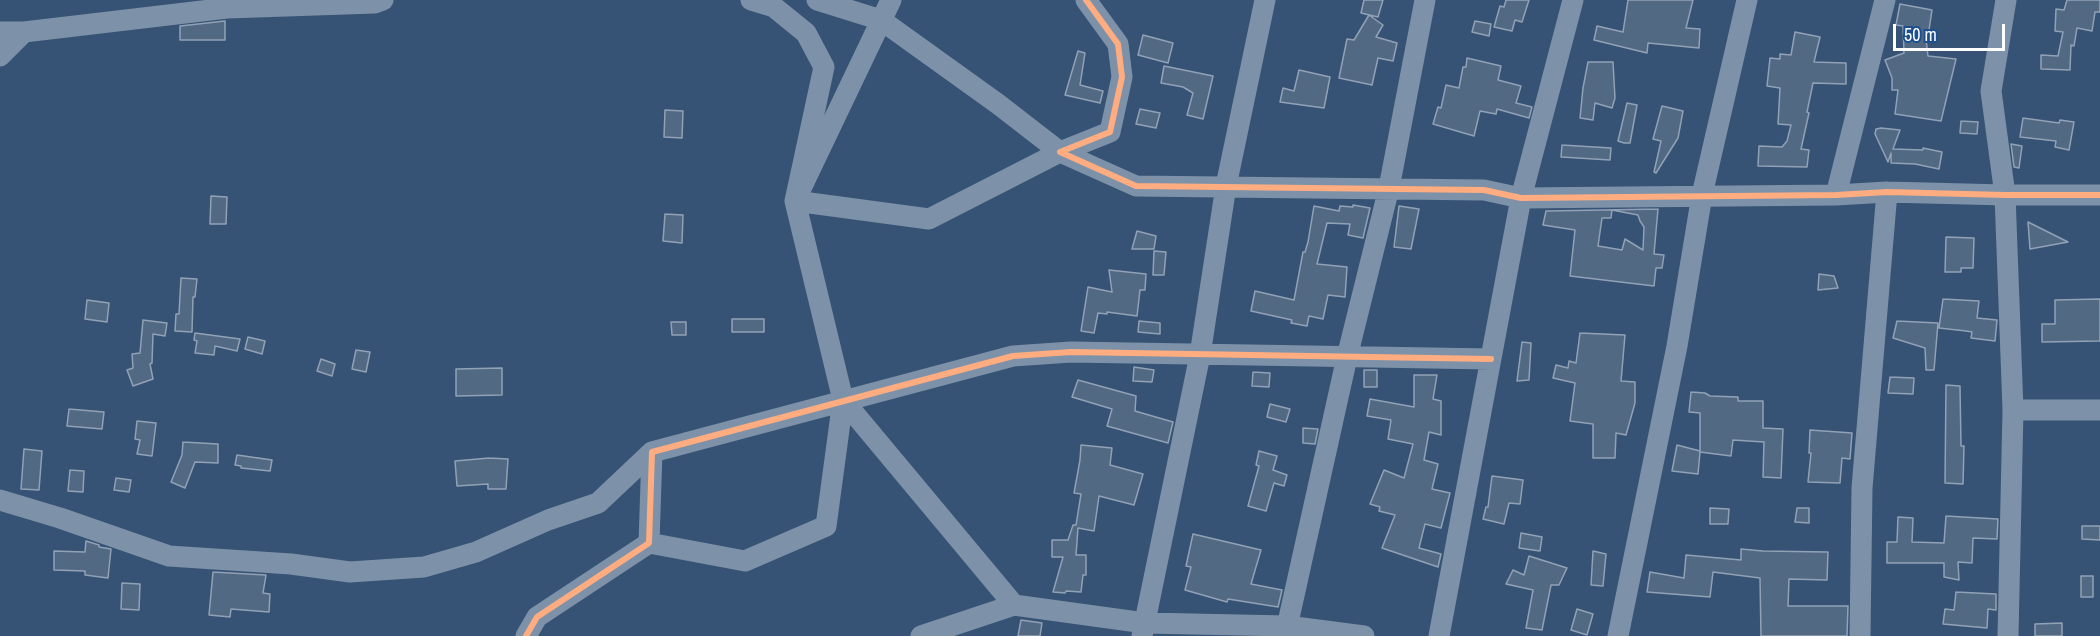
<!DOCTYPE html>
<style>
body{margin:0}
#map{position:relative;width:2100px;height:636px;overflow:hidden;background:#365274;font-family:"Archivo Narrow",sans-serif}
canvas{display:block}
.scale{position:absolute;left:1893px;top:24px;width:112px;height:27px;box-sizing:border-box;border:3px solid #fff;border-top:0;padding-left:8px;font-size:18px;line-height:21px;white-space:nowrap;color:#fff;-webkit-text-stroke:4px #1b4f8f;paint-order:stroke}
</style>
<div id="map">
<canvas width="2100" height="636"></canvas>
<div class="scale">50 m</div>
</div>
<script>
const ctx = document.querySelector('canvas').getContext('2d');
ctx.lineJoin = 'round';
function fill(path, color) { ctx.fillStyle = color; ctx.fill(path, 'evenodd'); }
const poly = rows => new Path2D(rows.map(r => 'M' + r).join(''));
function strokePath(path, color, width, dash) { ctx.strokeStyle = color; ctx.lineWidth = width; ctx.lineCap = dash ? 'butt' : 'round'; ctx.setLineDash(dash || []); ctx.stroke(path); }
const building = poly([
 [1364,0,1383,0,1378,17,1361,13,1364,0],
 [1506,0,1529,0,1522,22,1515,20,1512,31,1494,27,1500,6,1504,7,1506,0],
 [1628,0,1693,0,1686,28,1700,29,1699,48,1648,43,1647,53,1594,40,1597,26,1623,32,1628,0],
 [2067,0,2100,0,2100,12,2095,12,2092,31,2077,28,2074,46,2071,45,2070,70,2041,69,2041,55,2058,56,2063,32,2055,31,2056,9,2064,10,2067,0],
 [1900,4,1932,10,1929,30,1925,30,1928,56,1956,59,1941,121,1895,114,1898,90,1892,90,1892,78,1885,60,1904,53,1903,26,1896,25,1900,4],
 [1369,15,1383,25,1376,37,1397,43,1393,61,1378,58,1372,85,1339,78,1347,39,1354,40,1369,15],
 [225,21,225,40,180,40,180,26,225,21],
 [1475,21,1491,24,1489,36,1472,32,1475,21],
 [1795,32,1820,37,1814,62,1846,63,1846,84,1813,83,1807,112,1809,113,1801,149,1809,150,1807,167,1758,166,1759,146,1782,147,1787,141,1791,125,1778,124,1780,88,1767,86,1770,58,1780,59,1780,54,1791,55,1795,32],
 [1143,35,1173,43,1168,63,1138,55,1143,35],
 [1078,51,1085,53,1080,85,1103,91,1100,103,1065,95,1078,51],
 [1467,58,1501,66,1498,80,1521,86,1516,103,1532,107,1529,118,1497,109,1496,114,1480,111,1474,136,1433,124,1438,107,1441,108,1446,85,1459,88,1463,67,1466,67,1467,58],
 [1588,62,1613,62,1615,98,1612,108,1595,103,1593,120,1580,118,1583,88,1588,62],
 [1164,66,1213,76,1203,119,1187,115,1193,93,1183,87,1161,83,1164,66],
 [1299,70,1330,77,1324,108,1280,102,1283,88,1294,91,1299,70],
 [1627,103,1637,105,1630,143,1624,143,1618,141,1627,103],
 [1662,106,1683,111,1678,138,1656,173,1654,172,1661,141,1653,139,1662,106],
 [1140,109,1160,113,1156,128,1136,124,1140,109],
 [665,110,683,111,682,138,664,137,665,110],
 [2023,118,2059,123,2060,120,2074,122,2069,150,2055,147,2056,141,2020,137,2023,118],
 [1961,121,1978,122,1977,134,1960,133,1961,121],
 [1881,128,1900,130,1893,149,1923,150,1923,148,1942,152,1939,169,1915,164,1891,163,1891,153,1888,162,1875,134,1876,129,1881,128],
 [2011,144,2022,146,2019,168,2014,167,2011,144],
 [1562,145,1611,148,1610,160,1561,157,1562,145],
 [211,196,227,197,226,224,210,224,211,196],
 [1353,205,1370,208,1363,238,1348,235,1350,224,1327,223,1317,264,1347,267,1345,297,1328,295,1323,319,1309,316,1307,326,1291,323,1292,320,1251,311,1255,291,1294,300,1303,252,1305,252,1308,242,1314,206,1339,211,1340,206,1353,207,1353,205],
 [1399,206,1419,209,1411,249,1394,247,1399,206],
 [1658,209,1654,254,1664,255,1662,268,1656,268,1654,286,1570,276,1575,230,1543,225,1546,211,1658,209],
 [1612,210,1638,215,1640,221,1644,227,1643,250,1625,239,1622,250,1598,246,1602,218,1611,218,1612,210],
 [665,214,683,215,682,243,663,241,665,214],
 [2028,222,2068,242,2030,249,2028,222],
 [1137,231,1156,236,1154,249,1132,249,1137,231],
 [1946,237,1974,238,1973,268,1961,268,1961,272,1945,272,1946,237],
 [1154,251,1166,252,1164,275,1153,275,1154,251],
 [1109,270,1146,274,1145,290,1140,290,1137,316,1107,312,1107,314,1098,313,1094,333,1081,331,1088,287,1112,292,1109,270],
 [1819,274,1834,276,1838,288,1818,290,1819,274],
 [181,278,197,279,195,297,193,297,192,332,175,331,176,314,179,314,181,278],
 [1943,299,1979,301,1977,318,1997,320,1995,341,1971,338,1972,332,1966,331,1939,328,1943,299],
 [2100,299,2100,341,2042,342,2042,324,2055,324,2055,300,2100,299],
 [87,300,109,303,107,322,85,319,87,300],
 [732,319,764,319,764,332,732,332,732,319],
 [143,320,167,323,165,336,153,334,152,363,150,364,153,379,133,386,127,370,133,368,132,354,140,353,143,320],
 [1139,321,1160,323,1160,334,1138,332,1139,321],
 [1897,321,1938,323,1934,370,1926,370,1925,348,1893,338,1897,321],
 [671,322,686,322,686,335,672,335,671,322],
 [195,333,240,339,237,351,215,346,214,355,195,353,197,341,194,340,195,333],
 [1580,333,1625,335,1621,381,1635,382,1635,403,1626,435,1616,433,1615,458,1593,458,1593,424,1570,421,1575,383,1553,378,1556,365,1568,368,1569,361,1576,363,1580,333],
 [248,337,265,341,262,354,245,349,248,337],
 [1522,342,1531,343,1529,380,1517,381,1522,342],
 [356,350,370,352,366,372,352,369,356,350],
 [321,359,335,364,332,376,317,371,321,359],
 [1134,367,1154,370,1152,382,1133,381,1134,367],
 [502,368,502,395,456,396,456,369,502,368],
 [1364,370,1377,370,1377,387,1364,387,1364,370],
 [1253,372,1270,373,1269,387,1252,386,1253,372],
 [1414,375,1437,375,1433,399,1441,401,1441,435,1429,432,1424,460,1438,464,1432,489,1450,493,1441,528,1425,524,1419,548,1441,554,1438,567,1382,548,1395,515,1379,511,1380,507,1370,504,1384,470,1404,478,1413,444,1388,439,1391,420,1367,416,1370,399,1414,407,1414,375],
 [1890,377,1914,378,1913,394,1888,393,1890,377],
 [1078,380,1136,396,1135,411,1173,422,1168,443,1107,426,1112,409,1072,397,1078,380],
 [1946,385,1960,386,1961,446,1964,446,1963,484,1945,483,1946,385],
 [1691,392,1705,393,1710,396,1738,397,1738,401,1763,401,1763,428,1783,429,1781,478,1763,477,1764,442,1733,440,1731,456,1700,452,1698,474,1672,471,1677,445,1700,451,1700,413,1689,412,1691,392],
 [1270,404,1290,409,1286,422,1267,417,1270,404],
 [69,409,104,412,102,429,67,426,69,409],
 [137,421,156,423,152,456,137,454,140,440,135,439,137,421],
 [1303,428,1318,429,1315,444,1303,443,1303,428],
 [1810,430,1852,433,1850,459,1842,458,1840,483,1808,482,1811,453,1809,453,1810,430],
 [183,442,218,444,218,463,195,462,185,488,171,482,182,455,183,442],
 [1081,445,1112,448,1110,465,1143,474,1134,505,1099,496,1094,531,1078,528,1076,555,1086,555,1086,575,1083,575,1081,592,1066,591,1065,593,1053,592,1063,557,1052,557,1052,540,1068,540,1073,525,1076,525,1081,494,1074,493,1080,460,1081,445],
 [24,449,42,451,39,490,21,489,24,449],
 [1259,451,1277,456,1273,470,1287,475,1284,486,1274,483,1266,511,1248,506,1259,466,1256,465,1259,451],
 [237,455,272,460,270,471,241,468,241,466,235,465,237,455],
 [489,458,508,459,506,489,488,489,488,484,457,486,455,461,489,458],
 [70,470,84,471,83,492,68,491,70,470],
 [1492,476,1523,480,1520,504,1509,503,1504,524,1483,519,1486,507,1488,507,1492,476],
 [116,478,131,480,129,492,114,490,116,478],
 [1710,508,1729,509,1728,524,1710,524,1710,508],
 [1797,508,1809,508,1809,523,1795,522,1797,508],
 [1946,516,1998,519,1997,539,1973,538,1972,563,1958,562,1959,580,1944,577,1944,563,1887,563,1887,542,1897,542,1898,517,1913,518,1912,542,1944,543,1946,516],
 [2082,526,2100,526,2100,540,2082,539,2082,526],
 [1521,533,1542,537,1540,551,1519,548,1521,533],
 [1193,534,1261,550,1251,584,1282,590,1278,607,1228,599,1227,602,1185,590,1191,567,1186,566,1193,534],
 [86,541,99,545,99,547,111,549,108,578,85,575,85,571,54,570,54,551,85,552,86,541],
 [1741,549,1763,551,1828,552,1827,580,1789,579,1788,606,1848,606,1847,636,1761,636,1760,578,1713,572,1710,597,1647,592,1650,572,1684,578,1686,555,1741,560,1741,549],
 [1593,551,1606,554,1603,586,1591,585,1593,551],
 [1529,556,1567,568,1559,585,1551,585,1542,630,1526,628,1533,590,1506,584,1513,570,1524,575,1529,556],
 [213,572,266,575,263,593,270,594,269,612,231,609,230,617,209,615,213,572],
 [2081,576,2093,576,2093,597,2081,597,2081,576],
 [122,583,140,584,139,610,121,609,122,583],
 [1956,592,1996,594,1996,610,1988,609,1987,628,1943,624,1945,609,1954,610,1956,592],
 [1577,609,1593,614,1587,635,1571,630,1577,609],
 [1021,620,1042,623,1040,636,1018,636,1021,620],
 [2062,623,2062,636,2035,636,2035,624,2062,623]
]);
fill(building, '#526984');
strokePath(building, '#92a2b6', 1.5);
strokePath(poly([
 [751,0,774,7,806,33,824,67,795,201,929,219,1060,152,998,104,881,20,817,0],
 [891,0,795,201,843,400,1014,605],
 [1086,0,1118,44,1122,77,1110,132,1060,152,1136,186,1484,190,1521,198,1836,195,1887,192,2005,195,2100,195],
 [2006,0,1991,91,2005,195,2013,410,2008,636],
 [0,32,24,32,227,8,375,3,383,0],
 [0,56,24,32],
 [1836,195,1885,0],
 [2013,410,2100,410],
 [0,500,60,518,169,556,291,564,350,572,424,567,476,552,548,520,598,503,652,452],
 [649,543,745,561,826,526,843,400],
 [526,636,537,617,649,543,652,452,1013,356,1071,352,1491,359],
 [921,636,1014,605,1145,623,1287,626,1364,636],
 [1142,636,1200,355,1226,186,1265,0],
 [1285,636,1347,357,1389,188,1425,0],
 [1439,636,1521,198,1573,0],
 [1618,636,1677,346,1702,195,1747,0],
 [1860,636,1862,488,1887,192]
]), '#7d92a8', 21);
strokePath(poly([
 [1086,0,1118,44,1122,77,1110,132,1060,152,1136,186,1484,190,1521,198,1836,195,1887,192,2005,195,2100,195],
 [526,636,537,617,649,543,652,452,1013,356,1071,352,1491,359]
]), '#ffac80', 6);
</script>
